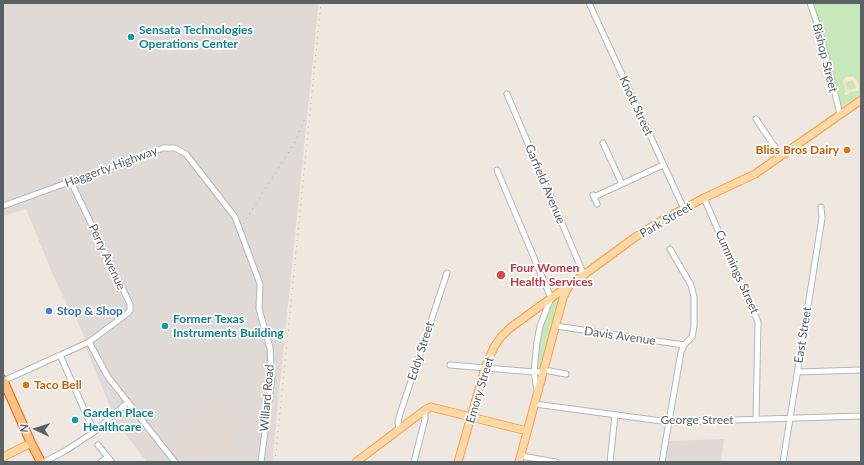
<!DOCTYPE html>
<style>
body{margin:0}
#map{position:relative;width:864px;height:465px;overflow:hidden;background:#eee8e1;font-family:Lato,sans-serif}
canvas{display:block}
.frame{position:absolute;inset:0;border:4px solid #5a6164;pointer-events:none}
.north{position:absolute;left:16px;top:409px;width:40px;height:40px;-webkit-text-stroke:3px #fff;paint-order:stroke;rotate:274deg;font-size:11px;font-weight:700;line-height:16px;text-align:center;color:#5a6164}
.north::after{content:'';display:block;margin:auto;width:14px;height:18px;background:#5a6164;clip-path:polygon(50% 0,100% 100%,50% 72%,0 100%)}
</style>
<div id="map">
<canvas width="864" height="465"></canvas>
<div class="frame"></div>
<div class="north">N</div>
</div>
<script>
const ctx = document.querySelector('canvas').getContext('2d');
ctx.lineJoin = 'round';
function fill(path, color) { ctx.fillStyle = color; ctx.fill(path, 'evenodd'); }
const poly = rows => new Path2D(rows.map(r => 'M' + r).join(''));
function strokePath(path, color, width, dash) { ctx.strokeStyle = color; ctx.lineWidth = width; ctx.lineCap = dash ? 'butt' : 'round'; ctx.setLineDash(dash || []); ctx.stroke(path); }
function write(font, color, halo, rows, align = 'center') {
  ctx.font = font + ' Lato,sans-serif'; ctx.lineWidth = 3.5; ctx.setLineDash([]); ctx.textBaseline = 'middle'; ctx.strokeStyle = halo; ctx.fillStyle = color; for (const [text, x, y, turn = 0] of rows) {
    ctx.save(); ctx.translate(x, y); ctx.rotate((+turn || 0) * Math.PI / 180); ctx.textAlign = isNaN(turn) ? turn : align; if (halo) ctx.strokeText(text, 0, 0); ctx.fillText(text, 0, 0); ctx.restore();
  }
}
fill(poly([
 [3,3,318,3,318,9,272,462,147,462,110,414,112,411,85,346,88,345,74,314,72,315,53,275,26,209,3,216],
 [724,439,721,462,664,462,668,441]
]), '#dfdad6');
fill(poly([
 [221,402,243,431,233,442,239,449,222,462,213,462,210,459,206,462,177,462,164,445,183,432,197,417,195,416,205,408,207,410,209,408,211,410]
]), '#e1d9d2');
fill(poly([
 [814,3,861,3,861,95,842,106,841,106,830,68,822,30],
 [557,299,559,300,541,369,540,369,537,367,538,356,541,334,550,305,554,300]
]), '#c7e9ba');
fill(poly([
 [846,77,854,77,857,80,859,86,858,91,849,92,848,95,846,95,844,93,846,90,843,81],
 [853,80,856,88,849,90,847,89,845,83]
]), '#fee5cc');
const minor = poly([
 [589,3,684,209],
 [810,3,820,32,840,114],
 [507,94,584,275],
 [756,119,781,156],
 [603,143,622,184],
 [497,170,551,298,540,326,537,342,534,372,537,390],
 [593,195,597,204],
 [594,197,663,165],
 [704,198,758,322,756,419],
 [3,206,163,148,175,148,186,154,235,217,260,284,259,309,270,348,272,377,261,462],
 [556,326,684,345],
 [89,342,108,377,175,462],
 [60,355,94,432],
 [450,365,534,372,539,372,544,370,566,374],
 [798,372,861,370],
 [3,381,89,342,128,313,130,310,130,304,71,182],
 [535,404,669,422,861,416],
 [399,429,398,423,399,417,447,273],
 [98,445,112,462],
 [521,456,556,462],
 [44,462,65,451,94,432,128,402],
 [101,462,108,457],
 [414,462,425,419,425,410],
 [610,462,615,415],
 [662,462,681,352,684,345,692,337,694,326,694,297,691,285,670,249],
 [783,462,822,218,821,207]
]);
const major = poly([
 [3,457,31,443],
 [356,462,425,410,431,407,527,431],
 [458,462,485,368,494,347,501,337,510,328,569,285],
 [519,462,563,298,566,291,570,285,634,238,659,222,704,198,755,174,861,100]
]);
const highway = poly([
 [3,380,31,443,41,462]
]);
strokePath(minor, '#b2b7ba', 7);
strokePath(major, '#ff9c49', 9);
strokePath(highway, '#ef6500', 10);
strokePath(minor, '#fff', 5);
strokePath(major, '#ffd9a5', 7);
strokePath(highway, '#ffc187', 8);
strokePath(poly([
 [243,224,295,142,306,116],
 [275,462,321,3]
]), '#b1b2b3', 1, [1, 5]);
for (const [x, y, r, color] of [
 [131,37,4,"#0f9aa8"],
 [847,150,4,"#e8710a"],
 [501,275,5,"#e0444e"],
 [49,311,4,"#3f7fe0"],
 [165,326,4,"#0f9aa8"],
 [26,385,4,"#e8710a"],
 [75,420,4,"#0f9aa8"]
]) { const dot = new Path2D(); dot.arc(x, y, r, 0, 2 * Math.PI); ctx.fillStyle = color; ctx.fill(dot); strokePath(dot, '#fff', 1.5); }
write('bold 12px', '#0d838f', '#fff', [
 ["Sensata Technologies",139,30],
 ["Operations Center",139,44],
 ["Former Texas",173,319],
 ["Instruments Building",173,333],
 ["Garden Place",83,413],
 ["Healthcare",83,427]
], 'left');
write('12px', '#5a6164', '#fff', [
 ["Bishop Street",825,58,76],
 ["Knott Street",636,106,65],
 ["Haggerty Highway",111,167,-20],
 ["Garfield Avenue",545,184,67],
 ["Park Street",666,220,-30],
 ["Perry Avenue",107,257,65],
 ["Cummings Street",737,272,66],
 ["East Street",803,335,-81],
 ["Davis Avenue",620,336,8],
 ["Eddy Street",421,351,-72],
 ["Emory Street",480,390,-73],
 ["Willard Road",267,398,-85],
 ["George Street",697,420]
]);
write('bold 12px', '#c56008', '#fff', [
 ["Bliss Bros Dairy",839,150],
 ["Taco Bell",34,385,"left"]
], 'right');
write('bold 12px', '#be3a42', '#fff', [
 ["Four Women",510,268],
 ["Health Services",510,282]
], 'left');
write('bold 12px', '#366cbe', '#fff', [
 ["Stop & Shop",57,311]
], 'left');
</script>
